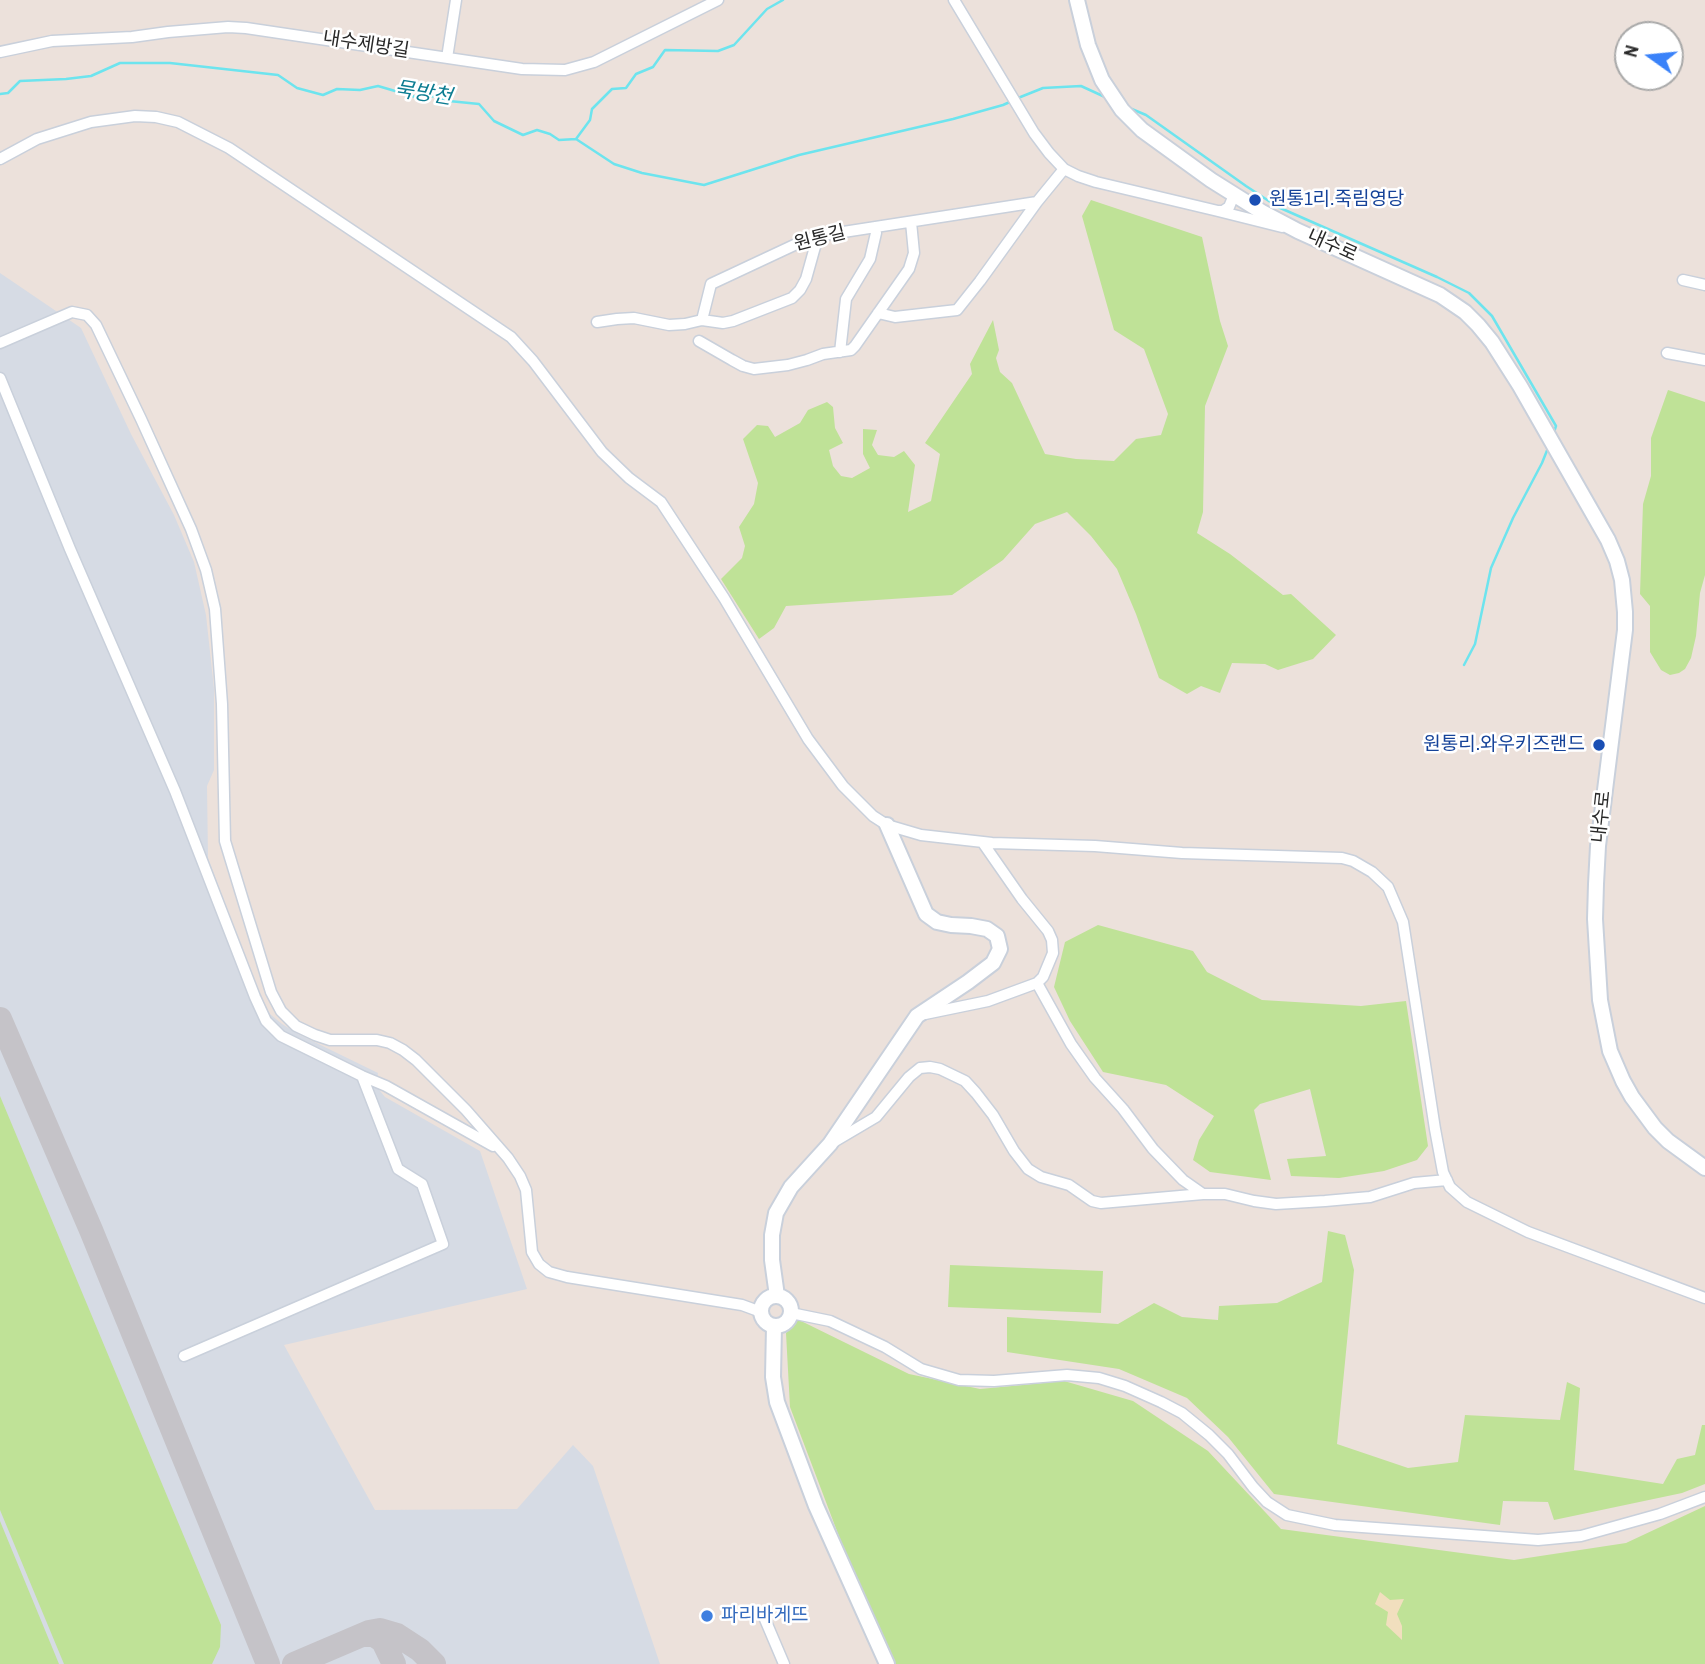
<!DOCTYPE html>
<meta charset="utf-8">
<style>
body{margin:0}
#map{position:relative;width:1705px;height:1664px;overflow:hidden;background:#ece1db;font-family:"Archivo Narrow",sans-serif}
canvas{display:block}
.north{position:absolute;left:1614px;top:21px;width:70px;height:70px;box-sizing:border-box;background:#fff;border:2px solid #a9a9a9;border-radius:50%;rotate:285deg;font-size:19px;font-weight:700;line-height:28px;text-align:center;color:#292929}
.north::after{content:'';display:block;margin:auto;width:24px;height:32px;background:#3a82f9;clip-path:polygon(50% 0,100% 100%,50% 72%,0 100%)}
</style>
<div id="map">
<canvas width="1705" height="1664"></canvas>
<div class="north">N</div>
</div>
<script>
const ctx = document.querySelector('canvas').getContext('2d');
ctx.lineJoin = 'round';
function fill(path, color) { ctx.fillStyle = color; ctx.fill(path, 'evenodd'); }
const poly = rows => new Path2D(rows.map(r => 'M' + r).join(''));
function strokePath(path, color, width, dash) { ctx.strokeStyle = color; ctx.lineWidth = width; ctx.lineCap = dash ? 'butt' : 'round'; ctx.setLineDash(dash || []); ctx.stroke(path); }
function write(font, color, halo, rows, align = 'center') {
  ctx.font = font + ' "Archivo Narrow","Noto Sans KR",sans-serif'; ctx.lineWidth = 5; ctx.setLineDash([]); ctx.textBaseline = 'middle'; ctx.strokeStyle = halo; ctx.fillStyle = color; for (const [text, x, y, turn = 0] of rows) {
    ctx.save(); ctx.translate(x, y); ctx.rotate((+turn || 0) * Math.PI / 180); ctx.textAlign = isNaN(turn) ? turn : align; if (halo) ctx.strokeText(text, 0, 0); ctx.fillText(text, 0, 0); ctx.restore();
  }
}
fill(poly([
 [0,273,81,328,131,434,174,515,194,562,206,615,214,689,214,770,207,786,208,858,261,999,270,1014,282,1024,298,1034,378,1073,376,1086,385,1097,480,1151,527,1289,284,1345,375,1510,517,1509,573,1445,593,1466,660,1664,0,1664]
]), '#d6dbe4');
fill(poly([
 [1091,200,1202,237,1220,321,1228,346,1205,406,1203,512,1197,533,1230,554,1283,595,1291,594,1336,635,1313,659,1278,670,1265,664,1232,663,1220,693,1201,686,1187,694,1159,678,1136,614,1117,569,1091,536,1067,512,1035,524,1003,560,952,595,786,606,774,628,759,639,721,579,742,558,745,546,739,527,754,504,758,483,743,439,757,425,768,426,775,437,800,423,808,410,827,402,833,407,835,428,843,443,829,450,833,466,841,476,852,478,870,468,863,454,863,429,877,430,872,445,878,455,894,457,904,451,915,465,908,512,931,501,940,454,925,443,972,374,970,364,993,320,999,350,996,358,1000,372,1012,383,1045,454,1076,459,1114,461,1136,439,1161,435,1168,414,1144,349,1114,330,1082,216],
 [1668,390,1705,402,1705,575,1700,593,1696,636,1691,658,1685,669,1679,673,1670,675,1661,670,1650,652,1650,606,1640,594,1643,504,1651,476,1651,438],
 [1098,925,1193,951,1207,972,1262,1000,1361,1006,1406,1001,1428,1146,1417,1160,1384,1171,1339,1178,1291,1176,1287,1159,1326,1156,1310,1089,1260,1104,1254,1110,1271,1180,1210,1172,1193,1160,1199,1140,1214,1116,1166,1085,1103,1072,1070,1021,1054,987,1065,942],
 [0,1096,221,1625,220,1647,212,1664,64,1664,0,1510],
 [1328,1231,1345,1235,1354,1270,1337,1444,1408,1468,1458,1462,1465,1415,1560,1420,1567,1382,1580,1388,1574,1470,1663,1484,1677,1459,1695,1455,1702,1425,1705,1425,1705,1484,1682,1493,1554,1520,1548,1502,1503,1501,1500,1525,1274,1494,1228,1437,1187,1398,1119,1369,1007,1352,1007,1317,1118,1324,1154,1303,1182,1317,1218,1320,1219,1306,1277,1303,1322,1282],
 [950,1265,1103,1271,1101,1313,948,1307],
 [797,1319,909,1374,980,1389,1064,1381,1133,1401,1208,1451,1281,1529,1514,1560,1626,1543,1705,1506,1705,1664,894,1664,854,1576,790,1407,786,1333],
 [0,1521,59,1664,0,1664]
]), '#bfe297');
fill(poly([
 [1380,1592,1390,1600,1404,1599,1397,1614,1402,1626,1402,1640,1386,1625,1388,1612,1375,1604]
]), '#f1dfbe');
strokePath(poly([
 [0,94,8,93,20,81,66,79,91,76,120,63,170,63,278,75,297,88,323,95,337,89,360,90,378,86,419,98,435,96,449,101,479,104,494,121,523,135,537,130,550,134,559,140,576,139,590,120,592,109,612,89,626,88,636,74,653,67,665,50,718,51,734,45,767,9,783,0],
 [1018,98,1043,88,1081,86,1105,97],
 [1127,107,1146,115,1246,186,1278,207,1437,277,1469,293,1492,316,1556,426,1553,435],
 [576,139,614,164,642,173,704,185,799,155,953,119,1003,105,1012,101],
 [1464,665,1475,644,1491,568,1513,518,1542,463,1548,448]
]), '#6de4ee', 2.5);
strokePath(poly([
 [0,1019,91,1230,268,1664],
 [364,1635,374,1635,383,1641,394,1664],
 [294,1664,369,1632,380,1630,397,1635,420,1650,434,1664]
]), '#c5c3c8', 24);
const street = poly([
 [954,0,1034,133,1049,153,1064,169,1078,176,1096,182,1218,211,1223,211,1229,207,1234,195],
 [0,52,52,41,132,37,168,32,228,27,246,28,522,69,565,70,594,62,718,0],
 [447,58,456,0],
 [0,159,37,139,91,122,135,116,156,117,178,122,229,148,511,337,533,361,602,452,629,478,661,502,724,598,808,739,843,786,873,816,887,825,921,835,992,843,1095,846,1182,853,1342,858,1353,861,1372,872,1388,887,1403,922,1435,1129,1443,1172,1450,1187,1467,1202,1528,1232,1705,1298],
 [1218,211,1282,227],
 [1683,280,1705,285],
 [878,313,895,317,957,310,980,281,1037,202],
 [702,320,723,323,733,321,792,298,800,290,806,279,818,236],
 [597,322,617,319,634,318,669,325,685,324,702,320,711,284,805,240,824,235,1037,202,1064,169],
 [699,341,732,360,743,366,754,369,788,365,807,360,823,354,851,350,855,346,909,269,914,253,911,222],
 [0,343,72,312,87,315,96,325,141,419,191,529,206,570,215,609,222,704,225,841,271,992,281,1011,296,1026,315,1035,330,1040,377,1040,390,1043,403,1050,416,1060,466,1110,508,1158,520,1176,526,1190,532,1252,539,1264,549,1272,567,1277,742,1305,761,1312],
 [840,352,846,299,870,259,876,233,875,227],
 [1667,353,1705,360],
 [0,378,70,549,175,791,255,997,266,1021,281,1036,362,1076,386,1086,493,1146],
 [1037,983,1071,1044,1095,1078,1123,1109,1153,1149,1183,1180,1203,1194,1225,1194,1254,1201,1276,1204,1325,1201,1370,1197,1414,1183,1447,1180],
 [925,1014,988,1001,1037,983,1043,977,1053,953,1052,940,1048,931,1022,899,983,843],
 [832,1143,876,1117,909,1077,920,1068,930,1067,940,1069,965,1081,976,1093,993,1115,1014,1151,1028,1169,1041,1177,1069,1185,1092,1201,1101,1203,1203,1194],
 [791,1313,830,1321,885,1347,921,1369,959,1380,994,1381,1067,1375,1099,1378,1125,1386,1161,1402,1182,1413,1209,1435,1228,1454,1253,1487,1267,1502,1287,1515,1335,1525,1538,1540,1581,1536,1660,1514,1705,1497],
 [184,1356,443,1244,422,1184,398,1169,362,1076],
 [764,1617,784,1664]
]);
const secondary = poly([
 [1077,0,1088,45,1102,80,1122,110,1142,130,1211,180,1262,212,1298,231,1440,295,1465,312,1478,325,1492,342,1520,386,1608,540,1617,561,1622,580,1625,612,1625,630,1598,846,1596,884,1595,919,1600,1000,1610,1051,1623,1081,1632,1097,1655,1128,1668,1141,1705,1168],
 '761 1311a15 15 0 1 1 30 0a15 15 0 1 1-30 0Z',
 [777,1296,772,1260,772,1235,776,1213,791,1187,830,1144,917,1016,968,982,993,963,1000,949,997,936,987,929,971,926,951,925,937,922,926,914,887,825],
 [774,1326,773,1377,777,1402,816,1506,887,1664]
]);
strokePath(street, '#c9d0db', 13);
strokePath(secondary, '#c9d0db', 18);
strokePath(street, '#fff', 10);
strokePath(secondary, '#fff', 14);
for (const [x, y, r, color] of [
 [1255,200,7,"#1a4fb4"],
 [1599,745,7,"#1a4fb4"],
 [707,1616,7,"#3f7fe0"]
]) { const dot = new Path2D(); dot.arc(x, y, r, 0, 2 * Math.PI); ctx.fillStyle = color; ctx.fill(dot); strokePath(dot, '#fff', 2.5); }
write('19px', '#292929', '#fff', [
 ["내수제방길",366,45,9],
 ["원통길",820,239,-14],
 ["내수로",1332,246,24],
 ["내수로",1602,817,-84]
]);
write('19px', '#164399', '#fff', [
 ["원통1리.죽림영당",1269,200],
 ["원통리.와우키즈랜드",1585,745,"right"]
], 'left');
write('19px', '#366cbe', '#fff', [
 ["파리바게뜨",721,1616]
], 'left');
write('italic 21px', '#0d7d92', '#fff', [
 ["묵방천",423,94,9]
]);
</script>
